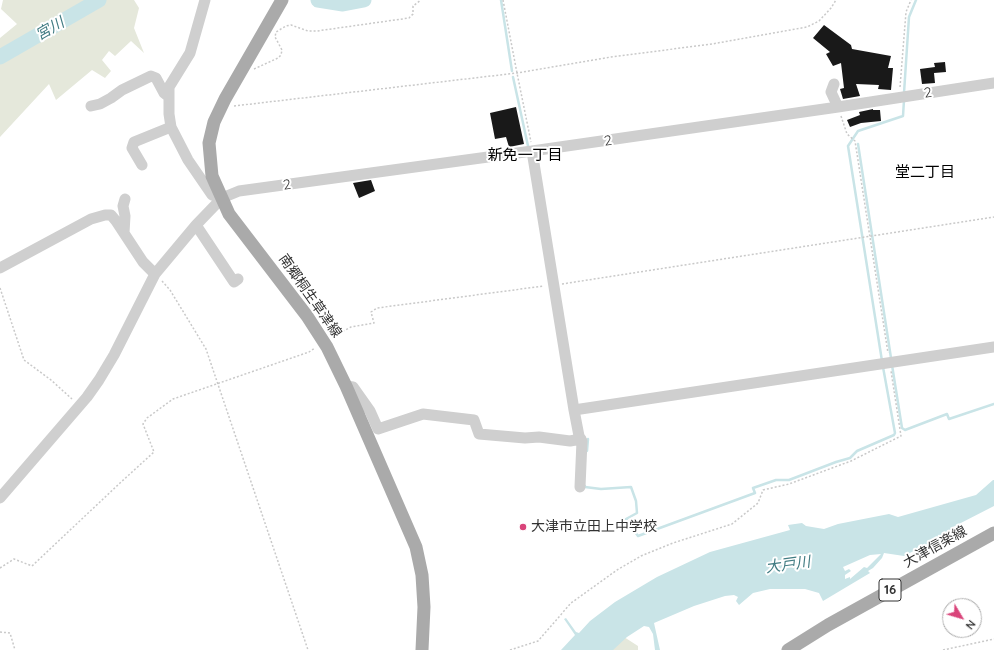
<!DOCTYPE html>
<meta charset="utf-8">
<style>
body{margin:0}
#map{position:relative;width:994px;height:650px;overflow:hidden;background:#fff;font-family:Quicksand,sans-serif}
canvas{display:block}
.north{position:absolute;left:942px;top:598px;width:40px;height:40px;box-sizing:border-box;background:#fff;border:1px solid #adadad;border-radius:50%;rotate:128deg;font-size:11px;font-weight:700;line-height:16px;text-align:center;color:#323232}
.north::after{content:'';display:block;margin:auto;width:14px;height:18px;background:#d9447a;clip-path:polygon(50% 0,100% 100%,50% 72%,0 100%)}
</style>
<div id="map">
<canvas width="994" height="650"></canvas>
<div class="north">N</div>
</div>
<script>
const ctx = document.querySelector('canvas').getContext('2d');
ctx.lineJoin = 'round';
function fill(path, color) { ctx.fillStyle = color; ctx.fill(path, 'evenodd'); }
const poly = rows => new Path2D(rows.map(r => 'M' + r).join(''));
function strokePath(path, color, width, dash) { ctx.strokeStyle = color; ctx.lineWidth = width; ctx.lineCap = dash ? 'butt' : 'round'; ctx.setLineDash(dash || []); ctx.stroke(path); }
function write(font, color, halo, rows, align = 'center') {
  ctx.font = font + ' Quicksand,"Noto Sans JP",sans-serif'; ctx.lineWidth = 4; ctx.setLineDash([]); ctx.textBaseline = 'middle'; ctx.strokeStyle = halo; ctx.fillStyle = color; for (const [text, x, y, turn = 0] of rows) {
    ctx.save(); ctx.translate(x, y); ctx.rotate((+turn || 0) * Math.PI / 180); ctx.textAlign = isNaN(turn) ? turn : align; if (halo) ctx.strokeText(text, 0, 0); ctx.fillText(text, 0, 0); ctx.restore();
  }
}
fill(poly([
 [3,0,134,0,139,8,134,28,144,53,131,41,115,56,109,51,102,60,111,71,105,78,92,70,56,100,49,84,0,137,0,38,17,24,1,9],
 [624,637,638,646,638,650,610,650]
]), '#e5e8db');
fill(poly([
 [993,480,994,480,994,506,953,527,954,529,958,527,952,531,904,556,884,553,882,558,873,568,868,571,870,573,823,601,819,593,805,589,770,589,753,593,739,605,736,601,738,597,734,595,725,596,694,606,654,623,660,650,655,650,653,634,649,627,644,626,627,637,613,650,561,650,575,635,564,619,566,618,576,632,579,633,590,621,615,602,657,577,710,552,790,530,788,525,802,523,806,526,824,529,838,524,889,514,898,517,976,495],
 [881,554,867,568,864,567,850,579,850,577,845,579,845,575,851,571,849,569,845,571,843,567,870,555]
]), '#c9e4e7');
strokePath(poly([
 [501,0,512,71],
 [513,77,528,146],
 [904,93,909,17,916,0],
 [858,144,891,358],
 [882,361,848,146,858,131,903,116,904,100],
 [892,365,902,428,905,430,947,414,949,419,994,404],
 [587,451,588,439],
 [585,486,585,487,601,489,631,487,636,501,637,513,626,519,638,536,755,493,753,488,776,480,789,480,836,462,850,458,857,451,894,435,895,433,883,367]
]), '#c9e4e7', 2.5);
strokePath(poly([
 [318,0,343,4,364,0],
 [0,57,99,0]
]), '#c9e4e7', 15);
fill(poly([
 [824,25,851,45,852,49,891,56,888,68,893,68,891,90,878,89,879,85,856,84,860,96,843,99,840,89,844,88,841,63,833,66,826,54,830,52,813,38],
 [945,62,946,72,934,73,935,83,922,84,920,69,935,67,934,63],
 [516,107,524,144,509,147,506,137,495,139,490,113],
 [873,109,873,110,880,110,881,121,861,123,850,127,847,120,860,115,859,112],
 [371,180,375,191,359,198,353,183]
]), '#191919');
strokePath(poly([
 [503,0,517,73,531,142],
 [254,69,278,58,281,55,282,50,275,37,276,32,286,26,291,25,308,31,317,31,409,18,413,14,413,6,421,0],
 [900,87,906,12,911,0],
 [234,106,517,73,611,57,712,44,807,27,819,21,831,8,836,0],
 [841,116,847,134,855,141,888,353],
 [162,281,170,290,206,349,308,650],
 [562,284,994,217],
 [0,288,24,360,51,380,72,399],
 [332,337,351,327,374,323,371,312,377,308,544,286],
 [0,568,14,559,32,566,120,483,154,452,143,424,147,418,173,399,309,352,315,348],
 [0,632,10,633,15,650],
 [510,650,538,641,571,603,617,570,641,556,673,543,732,524,758,503,763,490,789,484,851,461,901,436,891,371],
 [943,650,994,639]
]), '#c9c9c9', 1.5, [2, 2]);
strokePath(poly([
 [205,0,190,53,169,87,169,114,171,127,188,160,212,195,222,198],
 [834,84,831,92,838,107],
 [91,106,100,104,111,98,122,90,151,76,156,78,164,93,169,97],
 [532,151,574,410,579,436,582,441,580,487],
 [142,165,132,148,134,142,171,127],
 [196,225,234,282,238,279],
 [124,233,125,216,123,206,125,199],
 [0,268,91,219,105,215,111,215,116,221,143,262,155,274],
 [346,386,353,387,370,411,378,429,423,414,474,420,479,434,525,438,539,437,570,441,581,439],
 [574,410,994,347],
 [0,498,87,397,99,380,114,355,155,274,196,225,222,198,239,191,532,151,838,107,994,83]
]), '#cfcfcf', 11);
strokePath(poly([
 [282,0,225,99,214,122,209,143,212,176,229,214,307,316,327,347,346,386,416,547,422,575,424,607,422,650],
 [788,650,828,625,994,533]
]), '#aaa', 13);
for (const [x, y, r, color] of [
 [523,527,4,"#d9447a"]
]) { const dot = new Path2D(); dot.arc(x, y, r, 0, 2 * Math.PI); ctx.fillStyle = color; ctx.fill(dot); strokePath(dot, '#fff', 1.5); }
for (const [x, y, w] of [
 [890,590,22]
]) { const box = new Path2D(); box.roundRect(x - w / 2, y - 11, w, 22, 3); ctx.fillStyle = '#fff'; ctx.fill(box); strokePath(box, '#323232', 1); }
write('bold 13px', '#323232', null, [
 ["16",890,590]
]);
write('14px', '#323232', '#fff', [
 ["2",928,93,-9],
 ["2",608,141,-8],
 ["2",287,185,-8],
 ["南郷桐生草津線",310,296,55],
 ["大津信楽線",935,547,-29]
]);
write('14px', '#323232', '#fff', [
 ["大津市立田上中学校",531,527]
], 'left');
write('italic 15px', '#407b82', '#fff', [
 ["宮川",50,29,-30],
 ["大戸川",788,565,-8]
]);
write('15px', '#000', '#fff', [
 ["新免一丁目",525,155],
 ["堂二丁目",925,172]
]);
</script>
